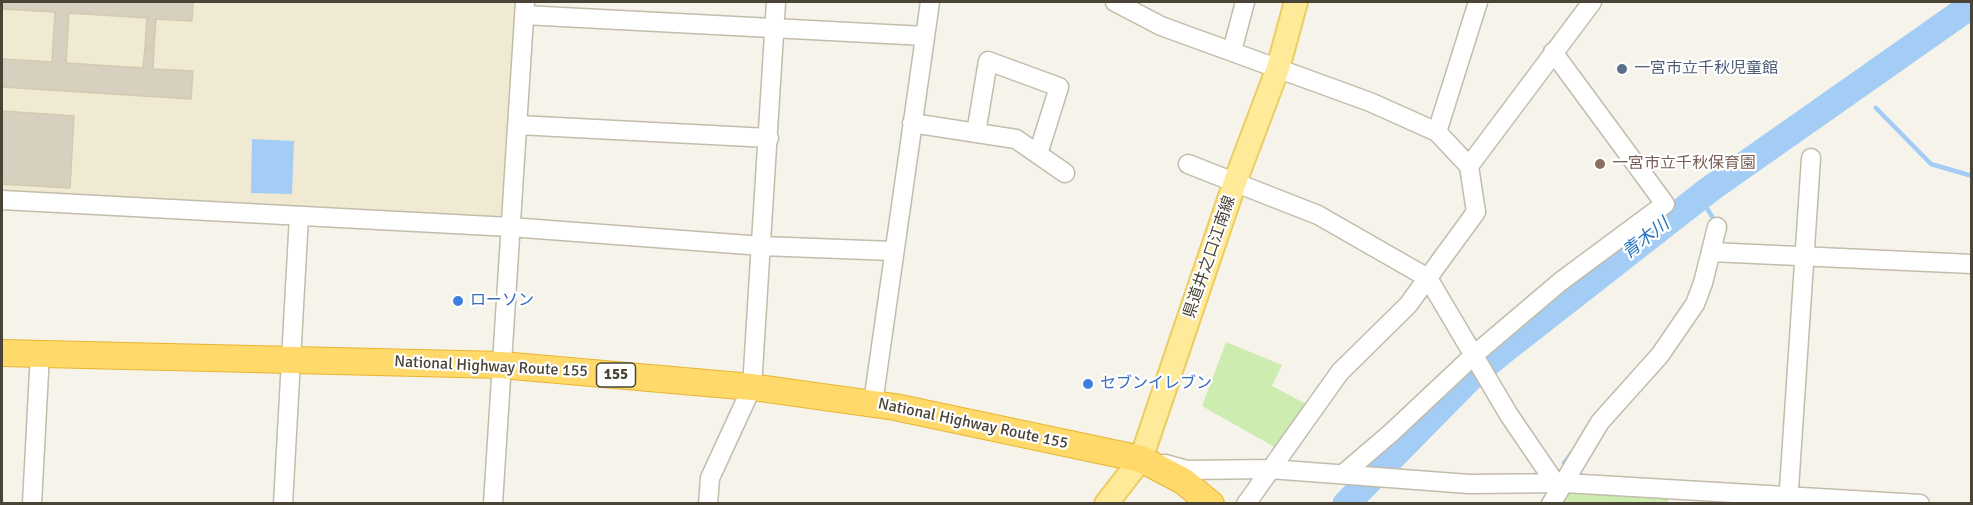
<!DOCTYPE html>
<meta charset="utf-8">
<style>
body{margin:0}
#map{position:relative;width:1973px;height:505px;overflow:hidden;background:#f6f3ea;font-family:Signika,sans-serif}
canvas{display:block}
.frame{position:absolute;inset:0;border:3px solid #4a4437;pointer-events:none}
</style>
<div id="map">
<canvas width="1973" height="505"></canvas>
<div class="frame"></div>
</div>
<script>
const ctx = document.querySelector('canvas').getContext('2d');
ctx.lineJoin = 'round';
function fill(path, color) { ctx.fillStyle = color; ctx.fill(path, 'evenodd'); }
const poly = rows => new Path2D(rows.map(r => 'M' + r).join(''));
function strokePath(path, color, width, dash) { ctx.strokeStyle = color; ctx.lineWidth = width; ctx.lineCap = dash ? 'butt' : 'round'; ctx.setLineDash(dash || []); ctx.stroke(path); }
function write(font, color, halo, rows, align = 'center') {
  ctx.font = font + ' Signika,"Noto Sans JP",sans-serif'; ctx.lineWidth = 4.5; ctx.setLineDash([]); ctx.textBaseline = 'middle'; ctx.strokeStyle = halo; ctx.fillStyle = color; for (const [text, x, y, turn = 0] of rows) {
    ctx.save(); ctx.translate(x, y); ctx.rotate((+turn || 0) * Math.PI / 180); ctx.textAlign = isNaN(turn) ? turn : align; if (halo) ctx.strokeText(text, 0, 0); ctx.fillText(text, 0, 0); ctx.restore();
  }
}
fill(poly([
 [2,2,518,2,504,223,2,195]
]), '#f0ead3');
fill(poly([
 [1226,342,1282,365,1272,386,1312,407,1278,449,1202,406],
 [1556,484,1668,489,1668,503,1553,504]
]), '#ccecb0');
fill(poly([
 [252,139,294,141,292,194,251,193]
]), '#a3cdf5');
strokePath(poly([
 [1876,108,1931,164,1972,176],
 [1700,197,1716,223],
 [1564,463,1573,451]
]), '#a3cdf5', 4.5);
strokePath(poly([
 [1346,504,1471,377,1508,347,1710,189,1972,5]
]), '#a3cdf5', 27);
const building = poly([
 [2,2,193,2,192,21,156,19,154,48,145,47,147,18,69,13,66,63,143,68,145,48,154,49,153,69,193,71,191,99,2,87,2,59,52,62,55,12,2,9,2,2],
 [2,111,74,116,70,188,2,184,2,111]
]);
fill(building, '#d8d0be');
strokePath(building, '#d4c9b1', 1.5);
const minor = poly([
 [1115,2,1161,26,1370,102,1437,132,1469,166,1476,212,1408,305,1340,372,1246,504],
 [524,15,925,36],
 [1232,51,1245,2],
 [912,123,1016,139,1065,173],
 [518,125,769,138],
 [1437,132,1478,2],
 [976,133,988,61,1059,87,1038,154],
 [1188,164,1318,215,1428,278,1509,415,1556,484],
 [1469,166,1592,2],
 [2,200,510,227,762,246,893,251],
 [1711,252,1972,264],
 [873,403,930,2],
 [1165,464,1187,470,1270,469,1469,484,1565,483,1920,504],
 [1343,474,1391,433,1474,355,1560,282,1665,204,1553,52],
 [32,504,40,353],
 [283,504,299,216],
 [493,504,525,2],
 [708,504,710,478,752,387,776,2],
 [1551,504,1600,422,1660,355,1695,304,1703,283,1717,227],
 [1788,504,1811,158]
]);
const major = poly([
 [1106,504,1141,459,1235,182,1278,68,1296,2]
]);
const highway = poly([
 [2,353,501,365,752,387,895,407,1141,459,1183,481,1211,504]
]);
strokePath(minor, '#c2bcab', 21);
strokePath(major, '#eccd61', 26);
strokePath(highway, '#e8b431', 28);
strokePath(minor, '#fff', 18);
strokePath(major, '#ffea99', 22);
strokePath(highway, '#ffda6b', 26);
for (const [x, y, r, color] of [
 [1622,69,6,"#5c6f8a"],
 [1600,164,6,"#8d6e63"],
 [458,301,6,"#3f7fe0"],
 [1088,384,6,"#3f7fe0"]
]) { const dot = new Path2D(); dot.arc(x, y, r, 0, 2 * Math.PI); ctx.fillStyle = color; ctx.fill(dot); strokePath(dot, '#fff', 2); }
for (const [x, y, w] of [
 [616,375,39]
]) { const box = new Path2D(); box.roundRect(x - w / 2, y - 12, w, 24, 4.5); ctx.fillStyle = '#fff'; ctx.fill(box); strokePath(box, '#4a4437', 1.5); }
write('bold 15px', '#4a4437', null, [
 ["155",616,375]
]);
write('16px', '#4e5e75', '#fff', [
 ["一宮市立千秋児童館",1634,69]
], 'left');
write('16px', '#785e54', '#fff', [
 ["一宮市立千秋保育園",1612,164]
], 'left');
write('16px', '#4a4437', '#fff', [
 ["県道井之口江南線",1210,257,-71],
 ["National Highway Route 155",491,367,3],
 ["National Highway Route 155",973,424,12]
]);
write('16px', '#366cbe', '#fff', [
 ["ローソン",470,301],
 ["セブンイレブン",1100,384]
], 'left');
write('italic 18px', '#2773bf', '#fff', [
 ["青木川",1646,239,-38]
]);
</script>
